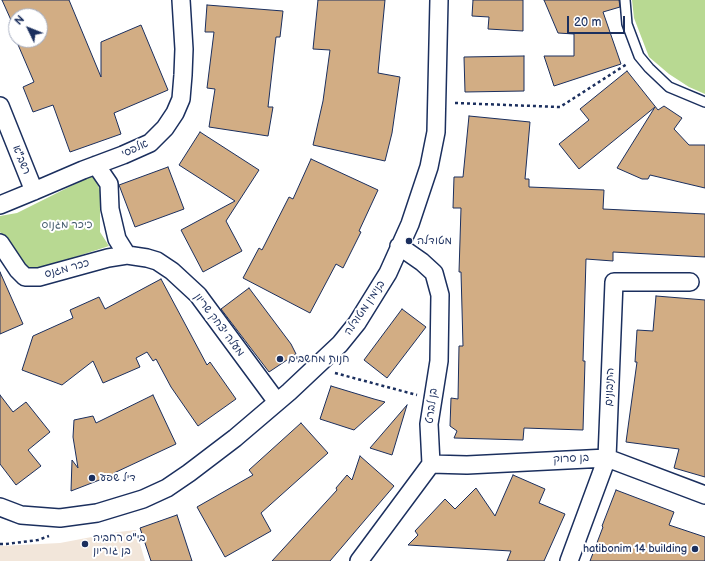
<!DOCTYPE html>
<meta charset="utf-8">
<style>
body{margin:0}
#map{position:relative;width:705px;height:561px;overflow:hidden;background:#fff;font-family:"Balsamiq Sans",sans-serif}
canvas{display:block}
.north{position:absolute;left:8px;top:8px;width:40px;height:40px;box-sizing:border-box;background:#fff;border:1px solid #a4acbf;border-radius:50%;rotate:313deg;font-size:11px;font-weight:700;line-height:16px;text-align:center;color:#1b2f5e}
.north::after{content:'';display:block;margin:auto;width:14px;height:18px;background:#1b2f5e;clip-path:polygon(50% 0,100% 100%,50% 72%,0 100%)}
.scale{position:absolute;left:567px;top:16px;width:58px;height:18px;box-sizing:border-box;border:2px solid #1b2f5e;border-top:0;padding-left:5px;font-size:12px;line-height:14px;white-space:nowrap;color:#1b2f5e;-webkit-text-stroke:3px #fff;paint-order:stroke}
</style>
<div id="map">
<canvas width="705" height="561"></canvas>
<div class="north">N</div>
<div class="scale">20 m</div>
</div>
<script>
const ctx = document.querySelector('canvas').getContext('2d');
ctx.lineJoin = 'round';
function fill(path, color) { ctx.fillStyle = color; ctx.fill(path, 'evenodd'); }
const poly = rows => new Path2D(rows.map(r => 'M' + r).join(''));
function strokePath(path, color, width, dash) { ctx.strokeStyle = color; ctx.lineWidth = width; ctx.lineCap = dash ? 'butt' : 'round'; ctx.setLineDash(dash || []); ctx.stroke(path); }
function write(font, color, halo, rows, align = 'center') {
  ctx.font = font + ' "Balsamiq Sans","Playpen Sans Hebrew",sans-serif'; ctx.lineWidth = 4; ctx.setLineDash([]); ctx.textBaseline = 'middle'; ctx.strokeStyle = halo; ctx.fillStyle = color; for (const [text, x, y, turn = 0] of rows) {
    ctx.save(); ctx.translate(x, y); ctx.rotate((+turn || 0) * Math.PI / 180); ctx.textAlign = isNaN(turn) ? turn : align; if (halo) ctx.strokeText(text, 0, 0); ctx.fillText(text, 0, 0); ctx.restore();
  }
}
fill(poly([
 [136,530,145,561,0,561,0,546,60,543,118,532]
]), '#f2e6da');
fill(poly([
 [632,0,705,0,705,94,689,87,669,74,649,57,634,18],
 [93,175,100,190,100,232,109,246,47,266,32,269,23,264,0,232,0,216,17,213]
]), '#b8d992');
const building = poly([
 [2,0,69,0,101,77,101,42,141,25,168,90,114,113,121,134,70,152,53,105,33,112,23,87,34,82,16,40,40,40,40,16,16,16,16,39,12,30,15,29,2,0],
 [318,0,385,0,378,73,400,77,392,133,385,161,313,145,323,101,330,50,313,49,318,0],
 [473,0,523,0,523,31,488,29,489,17,472,16,473,0],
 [544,0,619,0,620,7,603,12,621,64,554,86,544,56,574,56,574,34,558,33,544,0],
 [207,5,283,11,280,37,276,37,268,107,273,107,268,136,209,127,215,89,207,88,214,32,205,32,207,5],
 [524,56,524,91,465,92,464,57,524,56],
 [627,71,658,110,664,106,682,118,674,129,689,145,705,145,705,188,650,175,648,179,642,179,617,168,655,107,579,169,559,144,589,120,580,109,627,71],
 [469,116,530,122,525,179,529,179,529,187,604,190,603,209,705,214,705,257,613,252,613,261,586,259,583,361,585,361,583,430,524,428,523,440,454,438,457,431,450,426,451,398,458,399,459,346,463,346,461,272,459,272,461,208,453,208,454,177,463,177,469,116],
 [200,132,259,170,226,221,242,251,203,272,181,230,235,201,179,165,200,132],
 [311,159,378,190,359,231,361,232,343,268,336,264,310,313,243,278,259,248,262,250,289,197,293,199,311,159],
 [168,167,184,209,135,227,119,185,168,167],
 [0,272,23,324,0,334,0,272],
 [161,279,207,365,210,362,236,399,198,426,171,387,156,359,153,361,147,352,136,358,140,367,103,383,93,361,62,385,22,370,33,336,73,318,70,310,99,297,105,309,161,279],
 [249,288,291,344,296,354,269,372,221,309,249,288],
 [656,296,705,300,705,477,674,468,679,449,626,442,637,362,635,362,637,330,653,331,656,296],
 [402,309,426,327,387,378,364,360,402,309],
 [331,386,374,399,385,402,354,430,320,419,331,386],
 [0,395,13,412,26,402,50,432,28,450,41,466,16,485,0,464,0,395],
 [153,395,176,444,114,473,115,474,71,491,72,460,78,468,73,437,74,420,93,416,96,423,153,395],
 [407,405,392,455,370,448,407,405],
 [301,423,328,453,261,513,271,531,225,557,197,507,253,475,249,470,301,423],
 [360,456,394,486,330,561,272,561,337,490,336,488,347,475,352,480,360,456],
 [513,475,545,489,539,503,565,514,544,561,507,561,511,551,408,545,418,535,415,531,445,499,455,509,476,488,495,516,513,475],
 [616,490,674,512,669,525,705,537,705,561,590,561,603,527,602,526,616,490],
 [177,515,192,561,151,561,140,528,177,515]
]);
fill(building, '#d2ad84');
strokePath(building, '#1b2f5e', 1);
const service = poly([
 [625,0,627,24,639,56,649,68,669,87,705,102]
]);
const minor = poly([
 [0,106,34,191],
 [96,165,109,184,110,209,117,239,127,255],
 [0,205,34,191,83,170,123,155,150,143,165,128,175,113,181,99,183,75,184,49,181,0],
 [0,243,18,270,25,277,39,277,108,258,127,255,147,258,157,261,172,271,198,295,277,402],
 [431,464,467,465,607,458,705,495],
 [0,507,21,515,60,518,97,513,143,499,167,488,189,473,235,438,289,392,340,344,357,323,388,273,410,224,429,167,436,132,439,0],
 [359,561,431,464,429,424,439,361,440,295,434,273,422,262,399,246],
 [569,561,607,458,614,282,690,282]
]);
strokePath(service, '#1b2f5e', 12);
strokePath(minor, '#1b2f5e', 20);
strokePath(poly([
 [455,103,560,107,627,64],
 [335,373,417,395],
 [0,544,6,544,38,540,49,536]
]), '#1b2f5e', 2.5, [3, 3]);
strokePath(service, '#fff', 9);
strokePath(minor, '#fff', 17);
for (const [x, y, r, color] of [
 [409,241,4,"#1b2f5e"],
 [280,359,4,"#1b2f5e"],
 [92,478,4,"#1b2f5e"],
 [85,544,4,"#1b2f5e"],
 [695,549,4,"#1b2f5e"]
]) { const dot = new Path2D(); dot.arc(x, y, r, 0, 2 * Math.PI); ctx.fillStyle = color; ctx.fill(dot); strokePath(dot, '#fff', 1.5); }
write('11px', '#1b2f5e', '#fff', [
 ["אלפסי",135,149,-25],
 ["רשב\"א",21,160,68],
 ["ככר מגנס",67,269,-15],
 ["בנימין מטודלה",365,308,-56],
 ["מעלה יצחק שריון",219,325,53],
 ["התיבונים",610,387,-88],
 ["בן לברט",432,406,-83],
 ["בן סרוק",571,459,-3]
]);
write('11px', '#425a6b', '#fff', [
 ["כיכר מגנוס",67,225]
]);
write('11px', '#1b2f5e', '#fff', [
 ["מטודלה",417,241],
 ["חנות מחשבים",288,359],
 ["דיל שפע",100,478],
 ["בי\"ס רחביה",93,538],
 ["בן גוריון",93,551],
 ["hatibonim 14 building",687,549,"right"]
], 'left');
</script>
